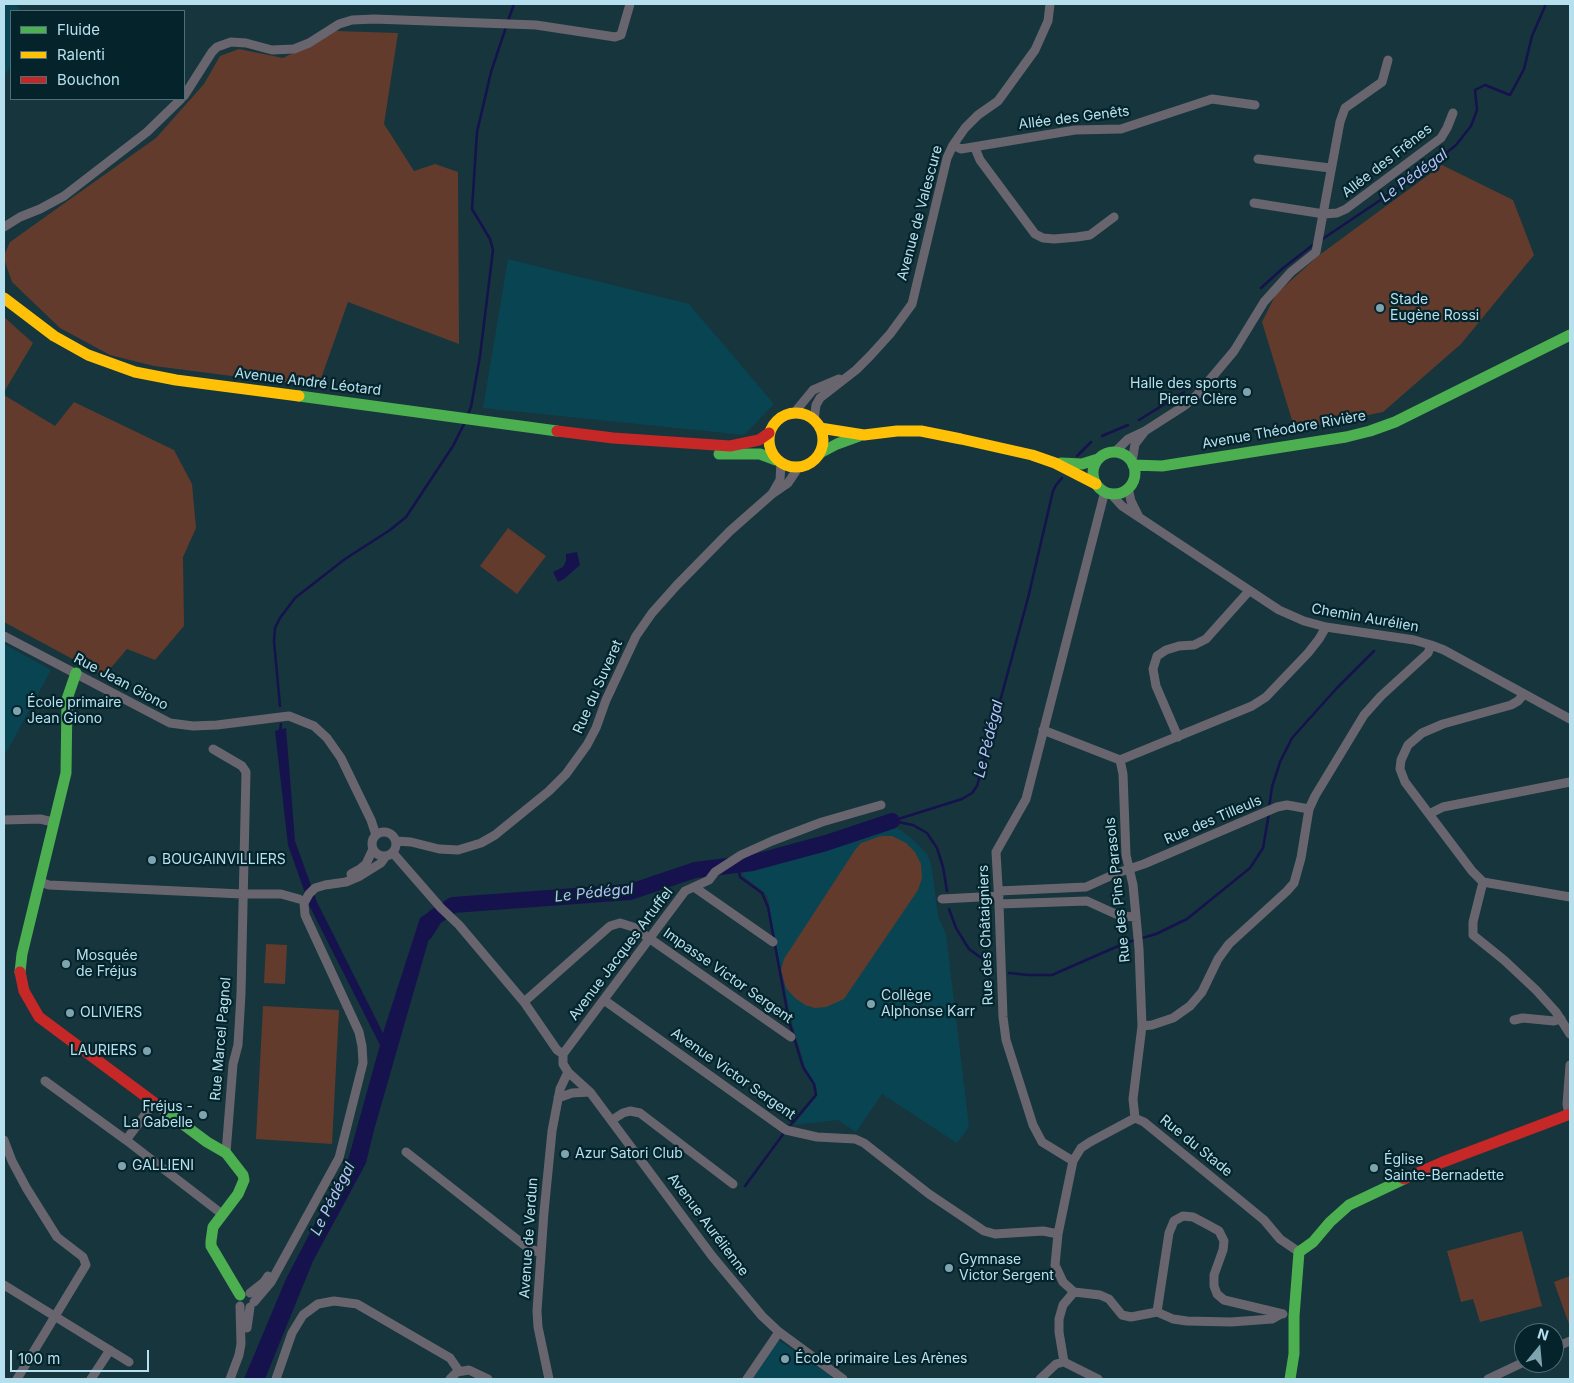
<!DOCTYPE html>
<meta charset="utf-8">
<style>
body{margin:0}
#map{position:relative;width:1574px;height:1383px;overflow:hidden;background:#17353c;font-family:Inter,sans-serif}
canvas{display:block}
.frame{position:absolute;inset:0;border:5px solid #b6e0ed;pointer-events:none}
.legend{position:absolute;left:10px;top:10px;width:175px;height:90px;box-sizing:border-box;background:#05232b;border:1px solid #4c6f79;margin:0;padding:6px 9px;list-style:none;font-size:15px;color:#b6e0ed}
.legend li{display:flex;align-items:center;gap:10px;height:25px}
.legend b{width:25px;border:1px solid #4c6f79}
.north{position:absolute;left:1514px;top:1323px;width:50px;height:50px;box-sizing:border-box;background:#05232b;border:1px solid #4c6f79;border-radius:50%;rotate:17deg;font-size:14px;font-weight:700;line-height:20px;text-align:center;color:#b6e0ed}
.north::after{content:'';display:block;margin:auto;width:18px;height:22px;background:#7ea4af;clip-path:polygon(50% 0,100% 100%,50% 72%,0 100%)}
.scale{position:absolute;left:10px;top:1350px;width:139px;height:22px;box-sizing:border-box;border:2px solid #b6e0ed;border-top:0;padding-left:6px;font-size:15px;line-height:18px;white-space:nowrap;color:#b6e0ed;-webkit-text-stroke:4px #05232b;paint-order:stroke}
</style>
<div id="map">
<canvas width="1574" height="1383"></canvas>
<div class="frame"></div>
<ul class="legend">
<li><b style="height:6px;background:#4caf50"></b>Fluide</li>
<li><b style="height:6px;background:#ffc107"></b>Ralenti</li>
<li><b style="height:6px;background:#c62828"></b>Bouchon</li>
</ul>
<div class="north">N</div>
<div class="scale">100 m</div>
</div>
<script>
const ctx = document.querySelector('canvas').getContext('2d');
ctx.lineJoin = 'round';
function fill(path, color) { ctx.fillStyle = color; ctx.fill(path, 'evenodd'); }
const poly = rows => new Path2D(rows.map(r => 'M' + r).join(''));
function strokePath(path, color, width, dash) { ctx.strokeStyle = color; ctx.lineWidth = width; ctx.lineCap = dash ? 'butt' : 'round'; ctx.setLineDash(dash || []); ctx.stroke(path); }
function write(font, color, halo, rows, align = 'center') {
  ctx.font = font + ' Inter,sans-serif'; ctx.lineWidth = 4.5; ctx.setLineDash([]); ctx.textBaseline = 'middle'; ctx.strokeStyle = halo; ctx.fillStyle = color; for (const [text, x, y, turn = 0] of rows) {
    ctx.save(); ctx.translate(x, y); ctx.rotate((+turn || 0) * Math.PI / 180); ctx.textAlign = isNaN(turn) ? turn : align; if (halo) ctx.strokeText(text, 0, 0); ctx.fillText(text, 0, 0); ctx.restore();
  }
}
fill(poly([
 [4,4,14,4,22,11,11,11,11,66,4,76],
 [508,259,689,304,774,404,744,435,483,408],
 [4,644,51,670,6,753,4,752],
 [896,827,910,837,927,854,931,863,938,916,946,934,969,1127,957,1143,882,1094,856,1132,838,1120,794,1125,816,1097,817,1090,814,1082,806,1070,792,1023,776,946,768,898,764,892,743,876,743,873],
 [777,1339,835,1379,751,1379]
]), '#094452');
fill(poly([
 [336,31,398,33,384,124,414,171,435,164,458,172,459,344,348,302,318,387,154,366,110,355,60,328,12,282,5,262,5,253,10,242,156,138,204,84,220,56,239,49,283,58],
 [1442,165,1513,200,1534,255,1461,344,1383,412,1295,430,1262,322,1276,294,1318,256],
 [4,317,33,343,4,392],
 [4,395,55,426,74,402,174,450,192,484,196,528,183,557,184,626,155,660,127,649,104,676,4,622],
 [508,528,546,556,517,594,480,566],
 [881,836,892,836,906,843,915,852,921,864,922,878,918,890,844,999,826,1007,815,1008,805,1005,795,998,786,988,781,970,784,959,855,850,861,843],
 [266,944,287,945,285,984,264,983],
 [263,1006,339,1010,332,1144,256,1139],
 [1522,1231,1542,1306,1480,1322,1473,1299,1461,1302,1447,1251],
 [1570,1276,1570,1327,1554,1282]
]), '#633b2d');
fill(poly([
 [577,552,580,565,564,579,558,582,553,572,563,567,566,561,566,554],
 [286,728,295,841,317,902,383,1033,420,918,433,909,440,918,432,928,374,1130,366,1163,313,1261,265,1379,244,1379,286,1279,348,1160,380,1045,310,907,288,845,275,731]
]), '#16124d');
strokePath(poly([
 [508,21,514,4],
 [1321,240,1428,168,1456,145,1471,126,1477,110,1475,90,1485,85,1510,95,1524,69,1532,36,1546,4],
 [1261,288,1282,269,1314,244],
 [468,414,471,407,480,356,493,250,490,239,472,209,477,132,491,72,506,27],
 [1139,420,1184,392],
 [1102,436,1128,425],
 [1077,456,1091,442],
 [280,706,274,641,275,628,280,618,295,598,345,559,390,530,406,517,453,446,465,422],
 [280,732,281,724],
 [1269,808,1272,787,1280,762,1292,738,1336,689,1374,651],
 [892,821,962,799,972,793,977,786,1028,598,1053,491,1056,485,1062,478],
 [893,821,913,825,927,833,937,848,943,867,947,891],
 [738,866,740,877,762,893,768,907,789,1021,803,1067,814,1084,816,1095,788,1128],
 [949,909,956,928,969,949,992,966],
 [1009,973,1028,975,1052,975,1125,943,1156,934,1187,919,1250,868,1263,848,1269,813],
 [745,1186,784,1133]
]), '#16124d', 2.5);
strokePath(poly([
 [425,933,435,917,453,905,630,892,695,870,752,863,826,843,892,821]
]), '#16124d', 16);
strokePath(poly([
 [184,96,212,52,217,47,231,42,246,43,272,50,294,49,309,43,339,24,352,20,374,19,536,25,615,37,621,35,630,4],
 [953,145,961,149,1075,130,1121,129,1212,99,1255,105],
 [975,148,980,160,1035,234,1043,238,1054,239,1077,237,1090,235,1114,217],
 [1258,159,1330,168],
 [1254,203,1324,214,1337,213,1346,209,1441,138,1447,128,1453,113],
 [4,227,20,217,40,209,64,196,147,132,181,99],
 [794,413,813,390,839,379],
 [814,420,816,405,820,398,856,370,870,356,890,334,912,304,947,158,953,145,965,128,978,115,998,101,1035,50,1048,21,1050,4],
 [1145,431,1184,406,1197,395,1234,351,1264,302,1291,272,1316,252,1340,122,1345,108,1382,82,1388,60],
 [1115,452,1128,439,1145,431,1135,444,1132,462],
 [1128,488,1131,501,1138,515],
 [1110,493,1122,506,1279,610,1304,621,1326,627,1414,640,1431,645,1444,650,1570,719],
 [772,494,780,480,781,463],
 [4,636,170,723,193,726,217,725,289,716,314,726,327,738,341,758,371,820,376,835],
 [1043,730,1120,760],
 [1178,737,1156,686,1153,669,1157,656,1166,650,1179,646,1194,645,1206,639,1249,591],
 [213,749,242,766,246,772,241,994,238,1045,233,1064,226,1153],
 [1570,782,1443,807,1429,814,1472,871,1483,882,1570,897],
 [1429,814,1405,782,1400,769,1401,760,1408,745,1422,733,1443,724,1511,705,1518,701,1524,694],
 [4,820,40,819,53,822],
 '372 844a12 12 0 1 1 24 0a12 12 0 1 1-24 0Z',
 [396,841,411,842,439,849,458,850,481,843,495,835,549,791,566,774,587,745,596,728,606,700,636,636,652,613,677,585,730,531,772,494,788,483,798,468],
 [393,853,441,908,459,925,524,1002,557,1050,563,1054,563,1064,568,1072,590,1092,712,1256,762,1316,779,1332,843,1379],
 [351,874,360,869,366,864,373,849],
 [40,882,49,885,242,894,281,894,299,899],
 [1483,882,1473,922,1473,935,1504,960,1536,990,1556,1012,1570,1034],
 [694,887,773,942],
 [999,891,1086,887,1117,873,1144,864,1277,807,1287,805,1309,809],
 [942,899,999,896],
 [999,904,1087,901,1120,916,1136,917],
 [604,1000,786,1130,817,1137,855,1139,864,1143,929,1194,984,1231,995,1234,1043,1231,1058,1234],
 [524,1002,610,926,620,923,633,927,791,1037],
 [1514,1020,1523,1018,1554,1021,1561,1019],
 [1142,1026,1152,1025,1173,1018,1190,1006,1202,992,1218,959,1229,944,1287,891,1294,883,1301,858,1309,809,1315,796,1364,715,1381,696,1428,653,1431,645],
 [563,1054,685,891,709,880,715,872,741,855,772,841,822,822,881,805],
 [45,1081,126,1140,222,1214],
 [558,1098,572,1093,590,1092],
 [1569,1115,1567,1104,1570,1065],
 [1135,1118,1133,1099,1142,1026,1139,949,1133,885,1126,855,1123,774,1120,760,1252,706,1266,697,1308,653,1319,639,1326,627],
 [1135,1118,1090,1142,1081,1148,1073,1161,1058,1234,1055,1265,1063,1282,1074,1292,1100,1295,1109,1299,1122,1315,1131,1317,1157,1312,1173,1319,1187,1321,1231,1322,1272,1319,1281,1314],
 [1135,1118,1144,1122,1236,1197,1264,1220,1280,1239,1299,1252],
 [612,1120,623,1113,630,1111,640,1113,733,1184],
 [4,1140,12,1161,27,1189,57,1237,83,1257,86,1265,17,1379],
 [126,1140,154,1103],
 [406,1152,528,1248,541,1253],
 [1073,1161,1042,1142,1033,1125,1006,1040,1003,1017,999,904,996,852,1026,799,1105,491],
 [4,1285,129,1362],
 [250,1293,264,1282,268,1276],
 [254,1302,271,1282,339,1158,363,1063,362,1046,359,1032,305,915,304,903,309,894,315,888,325,885,346,882,360,876,381,863,386,856],
 [1157,1312,1169,1233,1174,1221,1183,1216,1193,1217,1210,1226,1219,1231,1224,1241,1223,1250,1214,1275,1214,1286,1217,1294,1224,1300,1283,1314],
 [247,1328,250,1307],
 [1554,1348,1570,1341],
 [1064,1362,1098,1379],
 [91,1379,110,1350],
 [230,1379,239,1355,241,1344,240,1306],
 [276,1379,292,1333,303,1315,318,1304,334,1301,357,1304,450,1358,459,1371],
 [450,1379,457,1372,469,1370,488,1379],
 [549,1379,538,1327,537,1311,544,1212,552,1131,560,1089,568,1072],
 [747,1379,779,1332],
 [1040,1379,1056,1364,1064,1362,1059,1332,1059,1319,1063,1305,1074,1292],
 [1488,1379,1524,1362]
]), '#69656f', 9);
strokePath(poly([
 [299,396,557,431],
 '1093 473a21 21 0 1 1 42 0a21 21 0 1 1-42 0Z',
 [820,453,837,444,859,436],
 [719,454,760,454,776,460],
 [1061,463,1082,464,1098,459],
 [1133,465,1162,466,1346,437,1370,431,1395,422,1570,335],
 [20,972,22,954,66,773,67,699,76,673],
 [164,1110,207,1142,226,1153,243,1175,244,1180,238,1194,213,1227,211,1241,211,1246,240,1295],
 [1290,1379,1294,1354,1294,1316,1299,1252,1313,1242,1330,1222,1349,1205,1404,1179]
]), '#4caf50', 11);
strokePath(poly([
 [4,298,54,336,88,355,135,372,176,380,299,396],
 '769 440a27 27 0 1 1 54 0a27 27 0 1 1-54 0Z',
 [820,428,864,435,897,431,921,431,961,439,1032,455,1055,463,1096,484]
]), '#ffc107', 11);
strokePath(poly([
 [557,431,613,438,730,446,759,440,769,433],
 [20,972,24,991,39,1017,164,1110],
 [1404,1179,1443,1162,1570,1114]
]), '#c62828', 11);
for (const [x, y, r, color] of [
 [1380,308,5,"#7ea4af"],
 [1247,392,5,"#7ea4af"],
 [17,711,5,"#7ea4af"],
 [152,860,5,"#7ea4af"],
 [66,964,5,"#7ea4af"],
 [871,1004,5,"#7ea4af"],
 [70,1013,5,"#7ea4af"],
 [147,1051,5,"#7ea4af"],
 [203,1115,5,"#7ea4af"],
 [565,1154,5,"#7ea4af"],
 [122,1166,5,"#7ea4af"],
 [1374,1168,5,"#7ea4af"],
 [949,1268,5,"#7ea4af"],
 [785,1359,5,"#7ea4af"]
]) { const dot = new Path2D(); dot.arc(x, y, r, 0, 2 * Math.PI); ctx.fillStyle = color; ctx.fill(dot); strokePath(dot, '#05232b', 2); }
write('14px', '#b6e0ed', '#05232b', [
 ["Allée des Genêts",1074,118,-7],
 ["Allée des Frênes",1387,161,-38],
 ["Avenue de Valescure",920,213,-75],
 ["Avenue André Léotard",308,382,7],
 ["Avenue Théodore Rivière",1284,430,-10],
 ["Chemin Aurélien",1365,618,10],
 ["Rue Jean Giono",121,682,28],
 ["Rue du Suveret",598,687,-66],
 ["Rue des Tilleuls",1213,820,-23],
 ["Rue des Pins Parasols",1118,890,-96],
 ["Rue des Châtaigniers",986,935,-92],
 ["Avenue Jacques Artuffel",621,954,-53],
 ["Impasse Victor Sergent",728,976,35],
 ["Rue Marcel Pagnol",221,1039,-85],
 ["Avenue Victor Sergent",733,1074,35],
 ["Rue du Stade",1196,1146,39],
 ["Avenue Aurélienne",708,1225,53],
 ["Avenue de Verdun",529,1238,-86]
]);
write('14px', '#b6e0ed', '#05232b', [
 ["Stade",1390,300],
 ["Eugène Rossi",1390,316],
 ["Halle des sports",1237,384,"right"],
 ["Pierre Clère",1237,400,"right"],
 ["École primaire",27,703],
 ["Jean Giono",27,719],
 ["BOUGAINVILLIERS",162,860],
 ["Mosquée",76,956],
 ["de Fréjus",76,972],
 ["Collège",881,996],
 ["Alphonse Karr",881,1012],
 ["OLIVIERS",80,1013],
 ["LAURIERS",137,1051,"right"],
 ["Fréjus -",193,1107,"right"],
 ["La Gabelle",193,1123,"right"],
 ["Azur Satori Club",575,1154],
 ["Église",1384,1160],
 ["Sainte-Bernadette",1384,1176],
 ["GALLIENI",132,1166],
 ["Gymnase",959,1260],
 ["Victor Sergent",959,1276],
 ["École primaire Les Arènes",795,1359]
], 'left');
write('italic 15px', '#b8c0fc', '#05232b', [
 ["Le Pédégal",1414,176,-36],
 ["Le Pédégal",989,739,-76],
 ["Le Pédégal",594,893,-6],
 ["Le Pédégal",333,1199,-63]
]);
</script>
